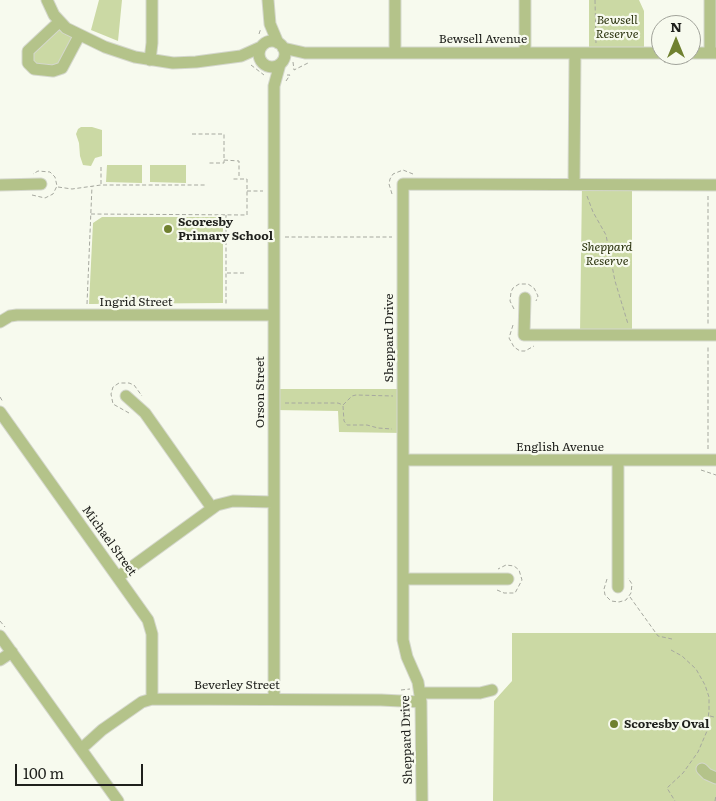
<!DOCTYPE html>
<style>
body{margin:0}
#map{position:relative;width:716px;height:801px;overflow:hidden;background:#f7faee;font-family:Literata,serif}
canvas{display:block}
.north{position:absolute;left:651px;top:15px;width:50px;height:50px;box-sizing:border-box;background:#f7faee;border:1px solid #a1a39a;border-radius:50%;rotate:0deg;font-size:14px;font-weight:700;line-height:20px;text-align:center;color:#1f201c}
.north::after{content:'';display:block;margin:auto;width:18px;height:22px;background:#708130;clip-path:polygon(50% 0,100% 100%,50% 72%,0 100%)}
.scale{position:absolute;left:15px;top:764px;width:128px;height:22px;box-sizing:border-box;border:2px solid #1f201c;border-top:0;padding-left:6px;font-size:15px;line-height:18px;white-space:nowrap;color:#1f201c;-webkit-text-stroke:4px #f7faee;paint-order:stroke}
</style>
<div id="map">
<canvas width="716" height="801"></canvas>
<div class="north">N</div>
<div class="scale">100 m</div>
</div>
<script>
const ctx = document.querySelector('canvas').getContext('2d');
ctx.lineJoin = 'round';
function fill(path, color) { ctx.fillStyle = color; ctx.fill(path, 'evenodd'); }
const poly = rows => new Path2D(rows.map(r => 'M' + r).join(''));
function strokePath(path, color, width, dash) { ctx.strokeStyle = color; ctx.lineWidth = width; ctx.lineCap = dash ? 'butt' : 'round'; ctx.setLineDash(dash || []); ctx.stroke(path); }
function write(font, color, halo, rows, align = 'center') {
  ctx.font = font + ' Literata,serif'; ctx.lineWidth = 4.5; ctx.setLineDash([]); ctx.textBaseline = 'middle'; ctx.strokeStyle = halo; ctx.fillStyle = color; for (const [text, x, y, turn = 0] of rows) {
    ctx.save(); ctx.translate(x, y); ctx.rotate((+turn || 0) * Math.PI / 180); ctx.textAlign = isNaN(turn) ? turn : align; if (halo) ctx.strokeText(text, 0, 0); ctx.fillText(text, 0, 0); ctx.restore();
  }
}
fill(poly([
 [99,0,122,0,118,41,91,30],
 [589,0,639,0,644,11,644,53,589,54],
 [59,22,79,36,65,65,44,71,27,55],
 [81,127,92,127,102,130,102,156,95,158,91,166,83,165,80,156,79,143,76,134,78,129],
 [107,165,142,165,142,183,106,182],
 [150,165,186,165,186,183,150,182],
 [582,184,632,184,632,334,580,334],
 [102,217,223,217,223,303,89,304,93,223],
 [274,389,403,389,403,433,339,432,338,411,274,410],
 [512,633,716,633,716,801,493,801,494,701,512,681]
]), '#cbd9a4');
const minor = poly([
 [47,0,54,15,66,28,105,47,135,57,173,63,196,62,241,56,261,47],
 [268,0,270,24,278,43],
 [710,0,710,53],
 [59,22,28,51,28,63,34,69,53,71,62,68,79,36],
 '259 54a13 13 0 1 1 26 0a13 13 0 1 1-26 0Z',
 [283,48,305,53,661,53],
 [395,53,395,0],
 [525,53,525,0],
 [691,53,716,53],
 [150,60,152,43,152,0],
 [574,184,575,54],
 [0,185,41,184],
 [525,298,524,335,716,335],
 [0,322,10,316,17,315,274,315],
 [126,396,145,413,212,508],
 [0,412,148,620,152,634,152,699],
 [403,460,716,460],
 [118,577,217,505,233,501,273,502],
 [403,579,508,579],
 [618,587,618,461],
 [0,636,118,801],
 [0,660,12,652],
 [420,693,480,693,492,690],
 [274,699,274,86,280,64],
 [81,749,102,730,142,702,152,699,381,700,421,702],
 [702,769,707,774,716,778],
 [422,801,421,702,418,682,407,657,403,640,403,184,716,185]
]);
strokePath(minor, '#d4d7cc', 13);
strokePath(poly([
 [595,0,596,43],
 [259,34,261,28],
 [293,62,294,70,308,63],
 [664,62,688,62],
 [251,65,264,75],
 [286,81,290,75,287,75],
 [192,134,224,134,224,163,208,163],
 [224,160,239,161,239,178],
 [101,184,101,165],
 [58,187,72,189,101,185,205,185],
 [247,191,263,191],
 [392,194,389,184,390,179,393,174,403,170,413,174],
 [32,195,45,198,53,194,57,186,55,177,50,172,38,171,33,174],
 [587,196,593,212,606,235,615,281,628,324],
 [708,196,708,325],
 [91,214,247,215,247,179,231,179],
 [226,215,226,304],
 [285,237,392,237],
 [227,273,246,273],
 [87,304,92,186],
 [514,309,510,301,511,292,513,288,519,284,528,284,534,288,538,296,536,301],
 [513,325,509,338,514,347,520,351,525,351,534,346],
 [0,397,3,402],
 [285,403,338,403,343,405,352,396,356,395,393,396],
 [343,406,344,421,347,425,367,425,378,428,392,429],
 [129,413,113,404,111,394,113,387,119,383,129,383,134,385,142,396],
 [708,449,708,346],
 [701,470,716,475],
 [607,579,604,589,605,595,611,601,619,602,626,600,631,593,632,584,628,578],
 [497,590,504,593,515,593,522,580,519,570,514,566,506,565,498,569],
 [630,597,658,636,672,639],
 [0,621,5,627],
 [671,650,682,656,696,669,705,685,709,697,709,710,707,731,698,752,683,773,667,788,675,801],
 [401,690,410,689],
 [710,716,714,717],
 [715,801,716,795]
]), '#a6a89f', 1, [4, 2.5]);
strokePath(minor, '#b4c38a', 11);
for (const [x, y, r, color] of [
 [168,229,5,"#708130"],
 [614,724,5,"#708130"]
]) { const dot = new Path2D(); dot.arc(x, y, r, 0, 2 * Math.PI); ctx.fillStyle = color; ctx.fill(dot); strokePath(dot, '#f7faee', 2); }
write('italic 12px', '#2b330e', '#f7faee', [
 ["Bewsell",617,20],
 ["Reserve",617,34],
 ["Sheppard",607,247],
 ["Reserve",607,261]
]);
write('12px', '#1f201c', '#f7faee', [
 ["Bewsell Avenue",483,39],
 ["Ingrid Street",136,302],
 ["Sheppard Drive",389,338,-90],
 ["Orson Street",260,392,-90],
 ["English Avenue",560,447],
 ["Michael Street",109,541,54],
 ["Beverley Street",237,685],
 ["Sheppard Drive",407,740,-92]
]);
write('bold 12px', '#1f201c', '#f7faee', [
 ["Scoresby",178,222],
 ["Primary School",178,236],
 ["Scoresby Oval",624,724]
], 'left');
</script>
